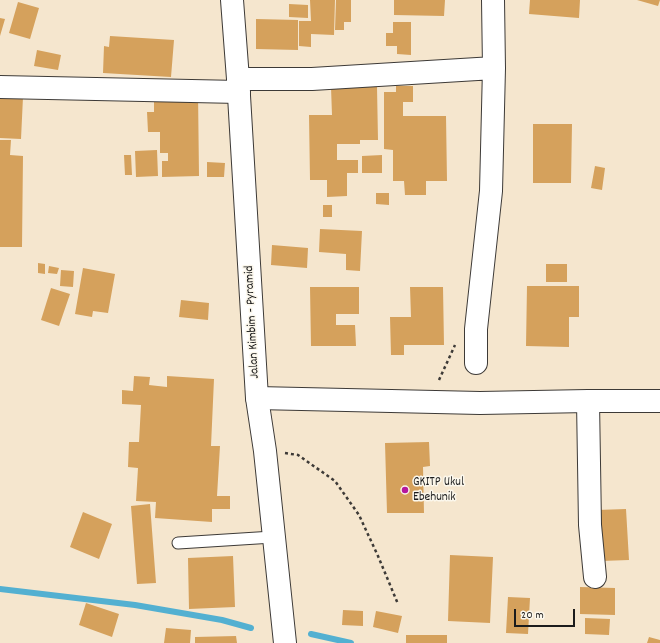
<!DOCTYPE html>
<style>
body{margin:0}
#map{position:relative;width:660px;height:643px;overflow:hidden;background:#f5e6ce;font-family:Dekko,sans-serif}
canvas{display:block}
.scale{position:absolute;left:514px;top:609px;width:61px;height:18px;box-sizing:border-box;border:2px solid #1c1c1c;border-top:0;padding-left:5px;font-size:12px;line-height:14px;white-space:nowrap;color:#1c1c1c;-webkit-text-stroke:3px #fbf7ec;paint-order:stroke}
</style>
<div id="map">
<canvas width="660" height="643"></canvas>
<div class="scale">20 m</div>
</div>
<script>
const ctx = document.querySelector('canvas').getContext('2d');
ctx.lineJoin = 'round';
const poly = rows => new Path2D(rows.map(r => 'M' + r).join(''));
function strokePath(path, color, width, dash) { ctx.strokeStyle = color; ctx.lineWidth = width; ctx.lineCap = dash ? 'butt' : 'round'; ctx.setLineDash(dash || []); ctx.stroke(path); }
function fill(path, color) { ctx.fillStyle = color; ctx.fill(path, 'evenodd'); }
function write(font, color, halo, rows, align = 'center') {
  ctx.font = font + ' Dekko,sans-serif'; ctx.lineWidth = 3; ctx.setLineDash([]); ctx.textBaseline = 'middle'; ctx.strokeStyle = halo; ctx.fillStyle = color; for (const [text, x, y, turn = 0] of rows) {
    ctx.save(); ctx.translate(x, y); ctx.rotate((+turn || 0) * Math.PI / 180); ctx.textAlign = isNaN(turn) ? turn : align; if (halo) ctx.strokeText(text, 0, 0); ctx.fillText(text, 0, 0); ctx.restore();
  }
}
strokePath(poly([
 [0,589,135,605,222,620,251,628],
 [311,634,351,643]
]), '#53b0d1', 6);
fill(poly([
 [310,0,335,0,334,35,311,34,311,47,299,46,299,21,311,21],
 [336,0,351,0,351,22,344,22,344,30,335,30],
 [394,0,445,0,444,16,394,15],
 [530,0,580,0,579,18,529,14],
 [637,0,660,0,658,6],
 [18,2,39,8,30,39,9,33],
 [289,4,308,5,308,18,289,17],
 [0,18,5,19,0,36],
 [256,19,298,20,298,50,256,49],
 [393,22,411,22,411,55,397,54,397,46,386,46,386,33,393,33],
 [110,36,174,40,171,77,103,73,104,46,109,47],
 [37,50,61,55,58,70,34,66],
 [396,86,413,86,413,102,403,102,403,116,446,116,447,181,426,181,426,195,405,195,404,181,393,181,393,150,384,149,384,92,396,92],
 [331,87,377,87,378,140,360,140,360,144,337,144,337,160,358,160,358,173,347,173,347,196,327,197,327,180,310,180,309,115,332,115],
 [154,92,198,92,199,176,162,177,162,161,168,161,168,153,160,153,160,132,148,132,147,112,154,112],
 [0,96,23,97,21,139,0,138],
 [533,124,572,124,571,183,533,183],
 [0,140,11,140,10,155,23,156,22,247,0,247],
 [157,150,158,176,136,177,135,151],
 [124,155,131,155,132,175,125,175],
 [382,155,382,173,362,173,362,156],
 [207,162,225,163,224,177,207,177],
 [595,166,605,168,602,190,591,188],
 [376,193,389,193,389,205,376,204],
 [323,205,332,205,332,217,323,217],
 [320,229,362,231,360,271,346,270,346,254,319,252],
 [272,245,308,248,307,268,271,265],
 [38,263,45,264,45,274,38,273],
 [546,264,567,264,567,282,546,282],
 [49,266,59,268,57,274,48,273],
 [83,268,115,274,108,313,93,311,92,317,75,314],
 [61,270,74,271,73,287,60,286],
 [527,286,579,286,579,317,569,317,569,347,526,346],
 [310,287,359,287,359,314,336,314,336,325,355,325,356,346,311,346],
 [410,287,443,287,444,345,404,345,404,355,391,355,390,317,411,317],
 [51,288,70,294,59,326,41,320],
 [181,300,209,303,208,320,179,317],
 [134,376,150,377,149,385,167,387,167,376,214,379,211,446,220,446,217,496,230,496,230,509,212,509,212,522,155,518,156,502,136,501,138,468,128,467,129,442,139,442,141,405,122,404,122,390,133,391],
 [429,442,430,466,423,467,424,513,387,513,385,443],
 [150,504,156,583,137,584,131,506],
 [626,509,629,560,601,561,597,510],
 [83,512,112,524,99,559,70,547],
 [450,555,493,557,490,623,448,621],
 [233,556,235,607,189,609,188,558],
 [580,587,615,588,615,615,580,614],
 [508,597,530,598,528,634,506,633],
 [86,603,119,614,112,637,79,625],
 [343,610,363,611,363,626,342,625],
 [376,611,402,616,398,633,373,627],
 [585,618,610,619,609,635,585,634],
 [166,628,191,630,190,643,164,643],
 [406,635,447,635,447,643,406,643],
 [236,636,237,643,195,643,195,637],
 [649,637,660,640,660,643,647,643]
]), '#d5a15c');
const service = poly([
 [178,543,273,537]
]);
const minor = poly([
 [238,79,312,79,494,68],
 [0,87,239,92],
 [476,363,476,329,491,191,494,68,493,0],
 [257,398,480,403,588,401,660,401],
 [588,401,590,525,595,577]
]);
const trunk = poly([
 [232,0,238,79,257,398,265,451,285,643]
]);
strokePath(service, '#3d3a37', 13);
strokePath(minor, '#3d3a37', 24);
strokePath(trunk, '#3d3a37', 24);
strokePath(poly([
 [439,380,455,345],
 [285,453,298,455,335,481,359,515,378,556,398,604]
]), '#3d3a37', 2.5, [3, 3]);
strokePath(service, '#fff', 11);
strokePath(minor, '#fff', 22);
strokePath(trunk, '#fff', 22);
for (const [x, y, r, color] of [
 [405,490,4,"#b5179e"]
]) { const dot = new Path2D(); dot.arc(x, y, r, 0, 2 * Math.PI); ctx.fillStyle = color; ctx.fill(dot); strokePath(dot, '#fbf7ec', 1.5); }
write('13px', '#1c1c1c', '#fbf7ec', [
 ["Jalan Kimbim - Pyramid",253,322,-93]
]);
write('13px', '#1c1c1c', '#fbf7ec', [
 ["GKITP Ukul",413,483],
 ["Ebehunik",413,498]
], 'left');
</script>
